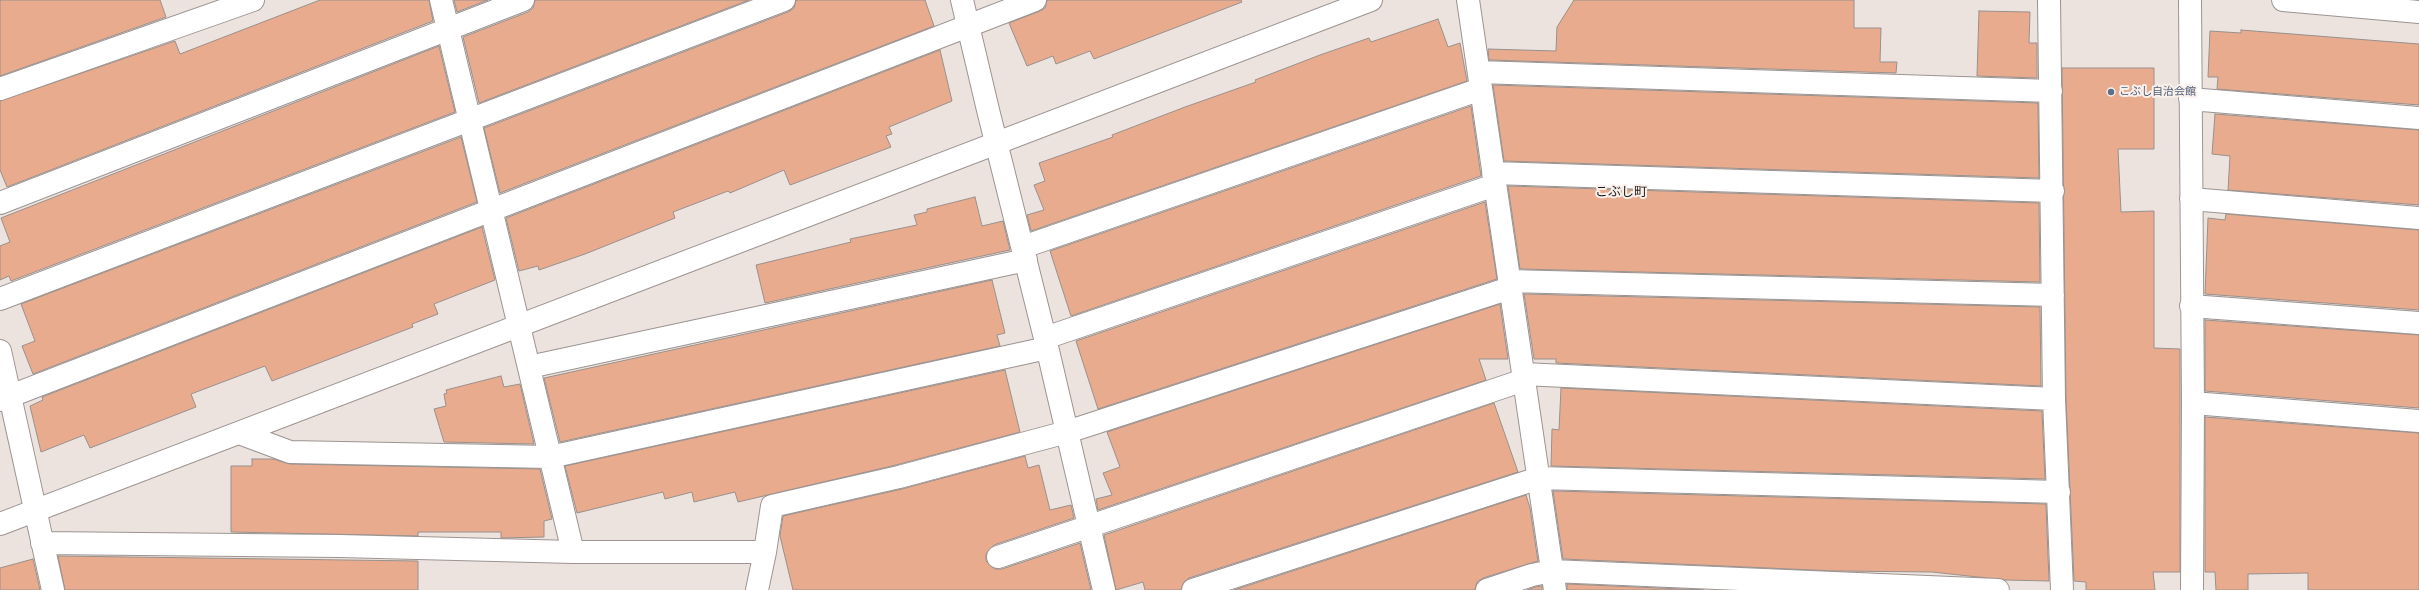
<!DOCTYPE html>
<meta charset="utf-8">
<style>
body{margin:0}
canvas{display:block;background:#ece3df}
</style>
<canvas width="2419" height="590"></canvas>
<script>
const ctx = document.querySelector('canvas').getContext('2d');
ctx.lineJoin = 'round';
function fill(path, color) { ctx.fillStyle = color; ctx.fill(path, 'evenodd'); }
const poly = rows => new Path2D(rows.map(r => 'M' + r).join(''));
function strokePath(path, color, width, dash) { ctx.strokeStyle = color; ctx.lineWidth = width; ctx.lineCap = dash ? 'butt' : 'round'; ctx.setLineDash(dash || []); ctx.stroke(path); }
function write(font, color, halo, rows, align = 'center') {
  ctx.font = font + ' "Source Serif 4","Noto Sans JP",serif'; ctx.lineWidth = 4; ctx.setLineDash([]); ctx.textBaseline = 'middle'; ctx.strokeStyle = halo; ctx.fillStyle = color; for (const [text, x, y, turn = 0] of rows) {
    ctx.save(); ctx.translate(x, y); ctx.rotate((+turn || 0) * Math.PI / 180); ctx.textAlign = isNaN(turn) ? turn : align; if (halo) ctx.strokeText(text, 0, 0); ctx.fillText(text, 0, 0); ctx.restore();
  }
}
const building = poly([
 [0,0,160,0,166,17,0,76,0,0],
 [320,0,429,0,433,21,7,187,0,170,0,101,175,41,180,54,320,0],
 [454,0,488,0,457,12,454,0],
 [535,0,749,0,479,103,463,37,528,12,533,8,535,0],
 [796,0,925,0,934,26,500,193,484,128,788,12,794,8,796,0],
 [1047,0,1241,0,1242,2,1094,59,1090,51,1056,64,1053,56,1027,66,1009,23,1040,11,1045,8,1047,0],
 [1574,0,1854,0,1854,28,1881,28,1880,62,1897,62,1896,73,1489,60,1488,49,1556,51,1557,27,1574,0],
 [1979,11,2030,12,2029,43,2037,43,2037,78,1977,76,1979,11],
 [1438,19,1448,47,1460,43,1467,81,1031,231,1027,215,1044,210,1034,185,1045,181,1039,163,1113,137,1112,135,1185,107,1256,82,1255,80,1320,55,1369,38,1371,42,1438,19],
 [2241,30,2419,44,2419,105,2217,89,2218,77,2208,77,2210,31,2241,33,2241,30],
 [439,46,455,112,11,281,9,276,0,280,0,246,10,242,1,218,439,46],
 [940,50,952,101,889,127,892,134,886,136,891,147,790,185,784,170,730,193,728,191,673,212,675,218,585,254,539,270,538,266,519,271,506,218,940,50],
 [2062,68,2154,68,2154,149,2118,149,2121,212,2154,211,2154,348,2180,349,2180,572,2153,572,2155,590,2086,590,2086,582,2074,581,2066,399,2062,68],
 [1493,85,2038,103,2039,178,1504,161,1493,85],
 [1471,106,1481,176,1071,316,1050,251,1471,106],
 [2215,114,2419,130,2419,205,2228,190,2230,156,2212,154,2215,114],
 [461,137,477,202,33,374,22,346,35,341,21,304,461,137],
 [1508,186,2039,203,2040,282,1520,269,1508,186],
 [975,197,982,226,1003,221,1010,250,765,303,756,265,851,242,850,239,917,225,914,215,927,212,927,209,975,197],
 [1485,202,1497,279,1098,409,1076,341,1485,202],
 [2226,214,2419,230,2419,310,2205,294,2208,218,2225,220,2226,214],
 [482,227,495,280,434,304,438,314,412,324,413,327,272,381,265,366,191,394,196,407,90,448,84,435,41,452,30,406,43,400,42,397,482,227],
 [992,280,1005,333,997,335,1000,346,560,442,544,378,992,280],
 [1524,294,2040,307,2041,386,1556,363,1556,359,1534,359,1524,294],
 [1500,304,1508,359,1479,359,1486,380,1098,510,1096,499,1112,495,1103,473,1120,467,1107,432,1500,304],
 [2205,320,2419,335,2419,408,2205,391,2205,320],
 [1005,370,1020,432,896,465,738,502,735,492,694,502,692,492,665,499,663,492,577,513,565,466,1005,370],
 [501,376,504,387,520,384,534,444,444,442,434,409,446,406,444,394,447,393,446,390,501,376],
 [1561,388,2042,411,2045,479,1551,466,1552,429,1559,430,1561,388],
 [1494,403,1518,472,1189,578,1184,582,1181,590,1145,590,1143,582,1116,590,1104,535,1494,403],
 [2205,417,2419,433,2419,590,2308,590,2308,573,2248,574,2248,590,2216,590,2215,572,2205,572,2205,417],
 [1025,456,1028,468,1039,465,1050,510,1071,505,1074,518,994,545,986,554,986,561,995,569,1002,569,1080,543,1091,590,793,590,780,536,783,516,902,489,1025,456],
 [252,459,273,459,290,464,540,469,552,519,544,521,544,537,501,538,501,532,418,532,418,536,231,532,231,466,252,466,252,459],
 [1553,491,2046,504,2049,581,2005,580,1932,572,1836,571,1563,559,1553,491],
 [1526,495,1530,508,1538,561,1483,578,1477,582,1475,590,1234,590,1526,495],
 [58,556,418,561,418,590,65,590,58,556],
 [33,559,40,590,0,590,0,568,33,559],
 [1567,584,1704,590,1567,590,1567,584],
 [1542,586,1542,590,1527,590,1535,587,1542,586]
]);
fill(building, '#e9ab8d');
strokePath(building, '#98908d', 1);
const minor = poly([
 [441,0,573,552],
 [962,0,988,110,1045,338,1104,590],
 [1468,0,1555,590],
 [2049,0,2054,399,2062,590],
 [2190,0,2193,403,2192,590],
 [2283,0,2419,12],
 [1479,72,2051,91],
 [0,89,253,0],
 [2190,99,2419,118],
 [1493,173,2053,191],
 [2191,199,2419,218],
 [0,203,523,0],
 [1023,247,1481,89],
 [1509,281,2053,295],
 [0,299,784,0],
 [2191,306,2419,323],
 [1045,338,1495,185],
 [0,351,53,590],
 [529,367,1026,260],
 [1523,374,2054,399],
 [0,400,1035,0],
 [2193,403,2419,421],
 [239,433,290,452,550,457,1047,348],
 [0,524,1371,0],
 [42,543,340,546,573,552,765,552,772,506,899,477,1067,432,1510,288],
 [998,557,1524,380],
 [757,590,765,552],
 [1193,590,1539,478,2059,492],
 [1487,590,1532,575,1552,571,1998,590]
]);
strokePath(minor, '#9c9491', 24);
strokePath(minor, '#fff', 22);
for (const [x, y, r, color] of [
 [2111,92,4,"#5c6f8a"]
]) { const dot = new Path2D(); dot.arc(x, y, r, 0, 2 * Math.PI); ctx.fillStyle = color; ctx.fill(dot); strokePath(dot, '#f9f0ec', 1.5); }
write('11px', '#4e5e75', '#f9f0ec', [
 ["こぶし自治会館",2119,92]
], 'left');
write('13px', '#1e1b1a', '#f9f0ec', [
 ["こぶし町",1621,193]
]);
</script>
